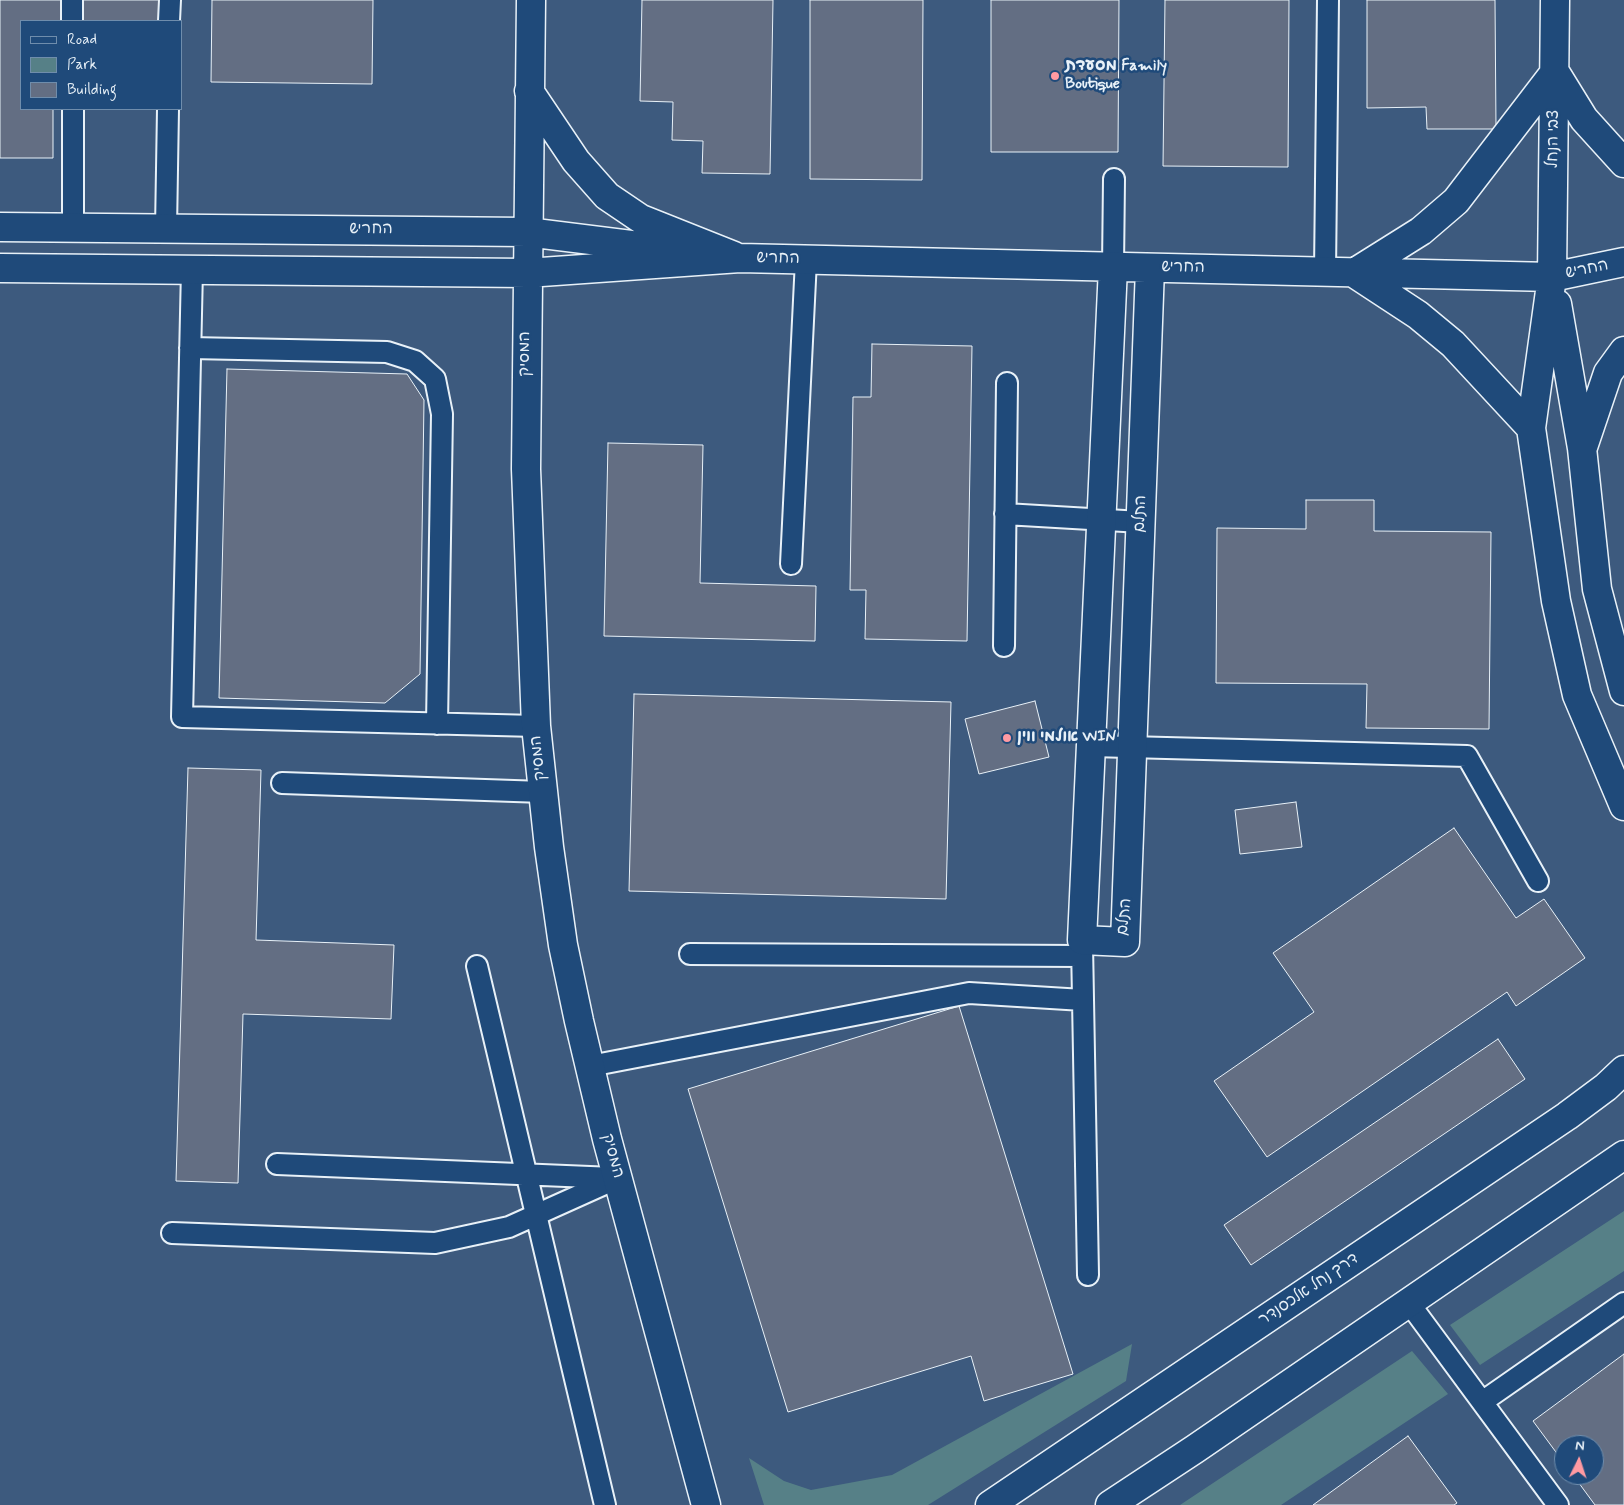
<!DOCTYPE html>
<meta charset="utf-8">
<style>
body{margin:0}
#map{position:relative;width:1624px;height:1505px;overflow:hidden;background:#2d517c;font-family:Mynerve,sans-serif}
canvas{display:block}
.legend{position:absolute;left:20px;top:20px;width:162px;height:90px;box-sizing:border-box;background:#1f4a7a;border:1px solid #6f8dac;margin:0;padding:6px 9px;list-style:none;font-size:15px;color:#e8f1f8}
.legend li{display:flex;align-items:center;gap:10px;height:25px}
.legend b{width:25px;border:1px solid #6f8dac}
.north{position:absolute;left:1554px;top:1435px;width:50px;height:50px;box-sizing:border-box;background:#1f4a7a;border:1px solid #6f8dac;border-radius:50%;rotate:4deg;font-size:14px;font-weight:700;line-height:20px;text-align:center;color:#e8f1f8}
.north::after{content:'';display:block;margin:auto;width:18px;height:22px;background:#ff9aa2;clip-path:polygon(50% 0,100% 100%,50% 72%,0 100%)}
</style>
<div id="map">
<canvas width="1624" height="1505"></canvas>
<ul class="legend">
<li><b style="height:6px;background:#1f4a7a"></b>Road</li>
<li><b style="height:14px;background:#568087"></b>Park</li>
<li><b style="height:14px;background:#636e83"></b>Building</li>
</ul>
<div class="north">N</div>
</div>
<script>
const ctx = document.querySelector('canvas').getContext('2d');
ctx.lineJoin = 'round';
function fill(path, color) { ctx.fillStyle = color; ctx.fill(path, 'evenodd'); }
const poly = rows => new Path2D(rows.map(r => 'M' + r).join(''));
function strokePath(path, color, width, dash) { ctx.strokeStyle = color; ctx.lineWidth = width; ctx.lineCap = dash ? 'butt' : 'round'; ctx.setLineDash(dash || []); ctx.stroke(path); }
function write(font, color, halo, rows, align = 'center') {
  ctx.font = font + ' Mynerve,"Playpen Sans Hebrew",sans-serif'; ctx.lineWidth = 5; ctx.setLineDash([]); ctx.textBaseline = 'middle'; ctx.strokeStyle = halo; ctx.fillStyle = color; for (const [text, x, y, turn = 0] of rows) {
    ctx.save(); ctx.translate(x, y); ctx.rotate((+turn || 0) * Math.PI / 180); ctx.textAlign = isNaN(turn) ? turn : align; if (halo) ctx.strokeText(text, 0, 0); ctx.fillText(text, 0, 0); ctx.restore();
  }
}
fill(poly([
 [0,0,1624,0,1624,1505,0,1505],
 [21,21,181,21,181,109,21,109],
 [1564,1445,1594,1445,1594,1475,1564,1475]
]), '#3d5a7e');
fill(poly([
 [1624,1211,1624,1271,1480,1365,1450,1325],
 [1132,1344,1126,1381,928,1505,764,1505,749,1458,784,1481,811,1490,892,1475],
 [1412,1351,1448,1394,1281,1505,1180,1505]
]), '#568087');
const building = poly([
 [0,0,165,0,161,21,21,21,21,109,53,109,53,158,0,158,0,0],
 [212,0,373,0,372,84,211,82,212,0],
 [642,0,773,0,770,174,702,173,703,141,672,140,673,102,640,101,642,0],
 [810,0,923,0,922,180,810,179,810,0],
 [991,0,1119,0,1118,152,991,152,991,0],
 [1165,0,1289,0,1288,167,1163,166,1165,0],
 [1367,0,1495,0,1496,129,1427,129,1426,107,1367,108,1367,0],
 [872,344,972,346,967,641,865,639,866,590,850,590,853,397,871,397,872,344],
 [227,369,407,374,424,400,420,674,385,703,219,698,227,369],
 [608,443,703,445,700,583,816,586,815,641,604,636,608,443],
 [1306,500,1374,500,1374,531,1491,532,1489,729,1366,728,1367,684,1216,683,1217,528,1306,529,1306,500],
 [634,694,951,702,946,899,629,891,634,694],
 [1035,701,1049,757,979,774,965,719,1035,701],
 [188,768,261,770,256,940,394,945,391,1019,243,1014,238,1183,176,1181,188,768],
 [1296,802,1302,847,1240,854,1235,810,1296,802],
 [1454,828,1516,918,1544,899,1585,958,1516,1006,1507,992,1267,1157,1214,1081,1314,1012,1273,953,1454,828],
 [959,1006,1073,1374,984,1401,971,1356,788,1412,688,1089,959,1006],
 [1498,1039,1525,1079,1251,1265,1224,1225,1498,1039],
 [1624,1354,1624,1505,1595,1505,1573,1475,1594,1475,1594,1445,1564,1445,1564,1463,1533,1421,1624,1354],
 [1408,1436,1457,1503,1454,1505,1313,1505,1408,1436]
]);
fill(building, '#636e83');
strokePath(building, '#e8f1f8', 1);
const service = poly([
 [72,0,72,21],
 [169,21,170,0],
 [73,109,73,228],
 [166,229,168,109],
 [1113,267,1114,179],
 [192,269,182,717,536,726],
 [1325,272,1328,0],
 [190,348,387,352,415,361,435,379,442,414,437,724],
 [1005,514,1141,522],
 [791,564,806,260],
 [1004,646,1007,383],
 [1091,746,1467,756,1538,881],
 [282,783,543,792],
 [1082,944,1088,1275],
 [690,954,1082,956],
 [477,966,605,1505],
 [590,1066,969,993,1083,1000],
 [277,1164,614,1178],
 [172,1233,435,1243,509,1227,618,1178],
 [1409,1303,1558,1505],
 [1482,1402,1624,1303]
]);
const minor = poly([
 [531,0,526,469,536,726,549,847,563,945,579,1021,607,1139,706,1505],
 [1555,0,1552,277,1531,428,1556,601,1577,695,1624,806],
 [529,91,576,161,607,196,641,219,734,256],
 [0,227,527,232,679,251],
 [1113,267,1082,940,1125,942,1150,268],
 [0,268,527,273,740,258,1552,277,1624,262],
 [1557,304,1582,448,1597,589,1624,691],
 [1531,428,1453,344,1418,315,1354,273,1421,231,1456,201,1555,72,1584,119,1624,163],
 [1583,447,1608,373,1624,351]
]);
const tertiary = poly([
 [990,1505,1567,1116,1606,1087,1624,1070],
 [1110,1505,1195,1449,1624,1155]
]);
strokePath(service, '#e8f1f8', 24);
strokePath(minor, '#e8f1f8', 31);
strokePath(tertiary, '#e8f1f8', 31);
strokePath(service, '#1f4a7a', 20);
strokePath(minor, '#1f4a7a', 28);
strokePath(tertiary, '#1f4a7a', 28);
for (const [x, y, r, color] of [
 [1055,76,5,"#ff9aa2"],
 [1007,738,5,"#ff9aa2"]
]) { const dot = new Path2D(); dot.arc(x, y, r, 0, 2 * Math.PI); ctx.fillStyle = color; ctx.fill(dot); strokePath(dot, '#1f4a7a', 2); }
write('bold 16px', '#e8f1f8', '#1f4a7a', [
 ["מסעדת Family",1065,67],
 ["Boutique",1065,85],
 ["אולמי ווין WIN",1017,738]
], 'left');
write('16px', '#e8f1f8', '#1f4a7a', [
 ["צבי הנחל",1554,139,-89],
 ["החריש",371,230],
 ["החריש",778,259,1],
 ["החריש",1183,268,1],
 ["החריש",1587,270,-12],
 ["המסיק",526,354,-90],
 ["התלם",1141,514,-88],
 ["המסיק",539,758,-96],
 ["התלם",1125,917,-84],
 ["המסיק",612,1156,75],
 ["דרך נחל אלכסנדר",1309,1290,-34]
]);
</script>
